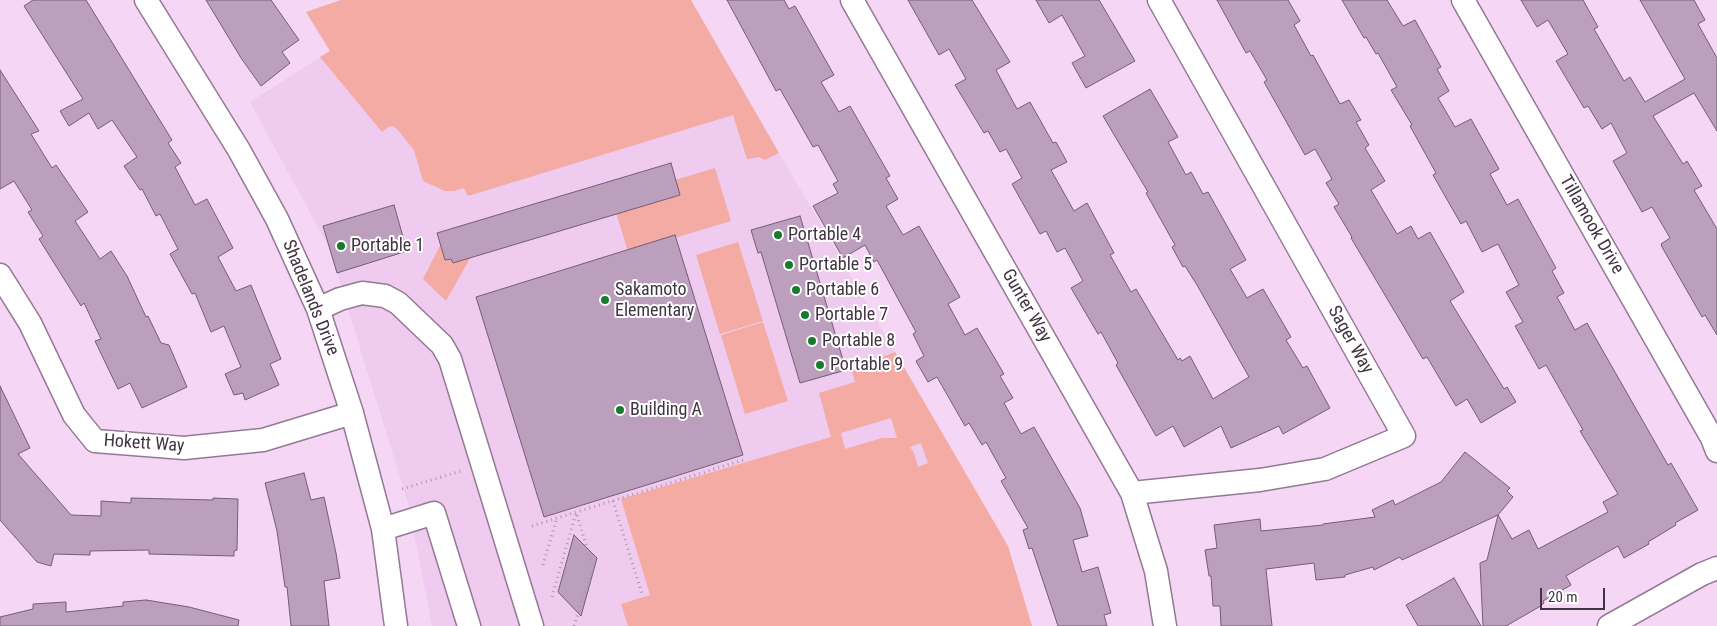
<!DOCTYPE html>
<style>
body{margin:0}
#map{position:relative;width:1717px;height:626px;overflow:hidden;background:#f5d7f5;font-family:"Roboto Condensed",sans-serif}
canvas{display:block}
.scale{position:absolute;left:1540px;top:588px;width:65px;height:22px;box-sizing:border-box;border:2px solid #403440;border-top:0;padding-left:6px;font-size:15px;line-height:18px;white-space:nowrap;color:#403440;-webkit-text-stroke:4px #fff;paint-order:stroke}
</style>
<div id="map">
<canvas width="1717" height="626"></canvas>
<div class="scale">20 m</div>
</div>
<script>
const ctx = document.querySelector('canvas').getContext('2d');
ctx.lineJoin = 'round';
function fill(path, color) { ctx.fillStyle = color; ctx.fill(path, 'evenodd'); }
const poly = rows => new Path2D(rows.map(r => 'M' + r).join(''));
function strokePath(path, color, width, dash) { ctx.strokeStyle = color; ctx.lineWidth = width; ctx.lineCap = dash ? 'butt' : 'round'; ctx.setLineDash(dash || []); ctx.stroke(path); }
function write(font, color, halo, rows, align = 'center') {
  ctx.font = font + ' "Roboto Condensed",sans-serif'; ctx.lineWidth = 4; ctx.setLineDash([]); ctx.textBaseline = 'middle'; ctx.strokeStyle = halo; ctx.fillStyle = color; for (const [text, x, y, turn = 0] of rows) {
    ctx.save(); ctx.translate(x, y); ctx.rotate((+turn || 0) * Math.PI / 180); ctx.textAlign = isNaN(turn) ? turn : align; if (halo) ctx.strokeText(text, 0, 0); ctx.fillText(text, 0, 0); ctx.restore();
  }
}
fill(poly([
 [341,0,699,15,1008,546,1032,626,432,626,408,503,329,248,250,102,330,51,306,12]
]), '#efcbef');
fill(poly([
 [341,0,691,0,779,153,765,160,759,157,747,159,733,115,468,196,464,188,454,191,445,191,423,181,414,150,397,129,393,126,388,127,382,132,320,57,330,51,306,12],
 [715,168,731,221,628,252,612,199],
 [446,234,473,253,446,301,423,279],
 [738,242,763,321,720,334,696,255],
 [763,322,788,401,745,414,721,335],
 [895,352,1008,546,1032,626,628,626,621,604,650,595,621,499,831,437,819,393,855,382,852,371,875,364,874,360],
 [891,418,897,438,882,438,845,449,841,433],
 [921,443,928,463,918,467,914,453,910,447]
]), '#f4aba3');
const building = poly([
 [33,0,86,0,172,140,168,143,181,163,175,167,195,205,207,199,233,248,218,257,236,291,251,285,281,359,270,364,279,385,245,400,243,393,234,395,225,374,241,367,224,326,211,332,195,293,192,294,170,254,178,249,160,214,156,216,142,189,140,190,124,166,137,157,112,120,98,129,89,113,69,126,60,111,83,99,24,6,33,0],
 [206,0,271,0,299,40,282,52,290,63,261,86,241,58,206,0],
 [727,0,784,0,789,9,795,6,834,75,821,82,839,112,850,106,890,176,886,178,898,199,886,206,903,235,919,226,960,297,948,304,965,335,977,328,1004,374,1000,376,1013,398,1004,403,1021,434,1034,427,1080,508,1088,536,1073,540,1082,572,1098,567,1111,613,1104,615,1107,626,1058,626,1032,548,1029,549,1023,530,1028,528,1001,481,1006,478,986,442,982,445,969,423,965,426,937,377,928,382,916,361,924,356,913,334,916,332,877,260,874,262,865,245,843,258,813,206,838,193,833,184,838,181,818,145,813,147,780,89,776,91,727,0],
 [908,0,972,0,1010,62,996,70,1017,109,1030,102,1049,136,1053,143,1056,142,1067,162,1051,170,1074,211,1087,203,1114,253,1110,255,1131,292,1136,289,1178,360,1180,358,1182,361,1190,356,1213,399,1249,377,1197,285,1185,266,1183,267,1172,247,1175,245,1146,193,1148,192,1103,116,1150,89,1178,137,1168,142,1186,175,1191,172,1203,194,1208,192,1246,260,1230,269,1247,298,1263,289,1291,337,1286,340,1303,368,1307,366,1330,408,1283,434,1279,426,1231,448,1221,426,1184,447,1173,426,1156,436,1116,365,1118,363,1101,332,1098,334,1071,288,1083,281,1065,248,1057,252,1046,231,1040,234,1012,184,1022,178,1006,149,1000,152,988,131,984,133,955,85,966,79,949,49,939,55,908,0],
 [1036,0,1099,0,1135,61,1086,88,1072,63,1085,56,1062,15,1049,23,1036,0],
 [1217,0,1288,0,1300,21,1294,25,1311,56,1313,55,1340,104,1349,100,1361,120,1356,122,1369,145,1365,148,1385,181,1371,190,1397,234,1411,226,1418,239,1430,232,1464,292,1450,301,1504,389,1507,387,1516,402,1481,423,1467,399,1456,406,1427,357,1423,359,1351,238,1352,237,1334,207,1339,204,1326,183,1332,179,1315,149,1305,155,1264,82,1267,80,1250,51,1246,53,1217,0],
 [1342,0,1387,0,1403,26,1415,20,1441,67,1437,69,1449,91,1438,98,1455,127,1471,119,1499,169,1490,174,1507,205,1518,199,1556,268,1552,271,1564,293,1557,297,1575,330,1587,323,1668,465,1671,463,1698,510,1675,523,1676,525,1648,542,1649,544,1624,558,1618,546,1588,563,1566,576,1571,585,1543,601,1544,603,1539,607,1506,626,1483,626,1480,563,1487,560,1498,515,1402,560,1400,557,1374,570,1373,567,1345,575,1345,577,1316,580,1314,563,1266,569,1272,626,1221,626,1220,606,1213,606,1211,576,1209,576,1205,550,1217,548,1214,525,1260,519,1261,531,1323,525,1323,524,1375,517,1372,510,1393,500,1395,505,1441,482,1465,452,1510,488,1507,491,1513,497,1498,515,1512,539,1529,530,1538,549,1608,512,1603,502,1618,494,1580,431,1583,430,1546,365,1539,369,1515,326,1523,322,1506,292,1519,285,1498,244,1482,252,1466,221,1461,224,1433,175,1436,173,1410,126,1412,125,1391,90,1397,87,1378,53,1376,54,1366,37,1364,38,1342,0],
 [1521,0,1583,0,1598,27,1594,29,1624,81,1630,77,1645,102,1685,79,1640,0,1694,0,1705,20,1698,24,1717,58,1717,131,1694,93,1653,116,1683,164,1687,161,1702,186,1694,190,1717,229,1717,335,1705,315,1702,317,1662,247,1661,244,1670,238,1652,207,1642,212,1613,161,1627,153,1611,123,1602,129,1588,106,1584,108,1556,61,1568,54,1548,20,1537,27,1521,0],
 [0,70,39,131,31,134,52,168,56,165,88,212,75,221,100,259,111,251,127,276,146,317,148,316,161,343,169,345,187,387,142,408,130,383,118,389,95,341,101,339,84,303,81,306,39,239,43,236,28,212,32,210,14,181,0,189,0,70],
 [671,163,680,195,453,263,451,259,445,260,437,233,671,163],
 [394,205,407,251,337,273,323,226,394,205],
 [800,216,846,370,800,383,761,252,758,253,751,230,800,216],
 [675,235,743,455,544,517,476,297,675,235],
 [0,386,30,448,18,454,71,515,101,516,101,501,131,503,131,498,213,500,213,498,238,499,237,550,234,551,234,556,149,554,149,550,90,551,90,555,54,554,51,566,37,562,0,520,0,386],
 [304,473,311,500,324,497,336,553,340,578,324,581,329,626,291,626,287,587,285,587,277,531,265,483,304,473],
 [574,535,597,558,581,616,558,592,574,535],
 [1454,578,1481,626,1418,626,1406,605,1454,578],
 [146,600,189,607,239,620,238,626,0,626,0,617,33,609,33,604,66,602,66,612,123,606,123,602,146,600]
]);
fill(building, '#bc9fbc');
strokePath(building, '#765c76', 1);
const minor = poly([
 [146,0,239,150,277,219,318,309,352,413,383,529,396,626],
 [852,0,1132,493,1156,571,1165,626],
 [1463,0,1712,438,1717,451],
 [0,275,30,323,74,415,95,441,184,448,263,440,352,413],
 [318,309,340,299,362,293,385,296,398,303,442,345,450,359,532,626],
 [1132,493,1260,480,1325,469,1404,436,1159,0],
 [383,529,434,513,469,626],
 [1609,626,1702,574,1717,568]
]);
strokePath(minor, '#947994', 25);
strokePath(poly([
 [402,489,461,471],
 [613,501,642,594],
 [532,526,743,460],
 [543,565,557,518],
 [552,597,576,513],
 [574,626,593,567,576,512]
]), '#ae97ae', 3, [1, 4]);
strokePath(minor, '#fff', 22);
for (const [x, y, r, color] of [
 [778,235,5,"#167b2d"],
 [341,246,5,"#167b2d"],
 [789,265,5,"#167b2d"],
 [796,290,5,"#167b2d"],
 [605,300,5,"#167b2d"],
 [805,315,5,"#167b2d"],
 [812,341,5,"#167b2d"],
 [820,365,5,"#167b2d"],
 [620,410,5,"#167b2d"]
]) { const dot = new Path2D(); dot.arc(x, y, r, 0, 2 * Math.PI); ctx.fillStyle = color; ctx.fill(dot); strokePath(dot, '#fff', 2); }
write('18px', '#403440', '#fff', [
 ["Tillamook Drive",1591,225,60],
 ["Shadelands Drive",310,298,68],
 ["Gunter Way",1026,306,60],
 ["Sager Way",1350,340,61],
 ["Hokett Way",144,444,4]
]);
write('18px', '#403440', '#fff', [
 ["Portable 4",788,235],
 ["Portable 1",351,246],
 ["Portable 5",799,265],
 ["Sakamoto",615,290],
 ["Elementary",615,311],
 ["Portable 6",806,290],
 ["Portable 7",815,315],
 ["Portable 8",822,341],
 ["Portable 9",830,365],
 ["Building A",630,410]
], 'left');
</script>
